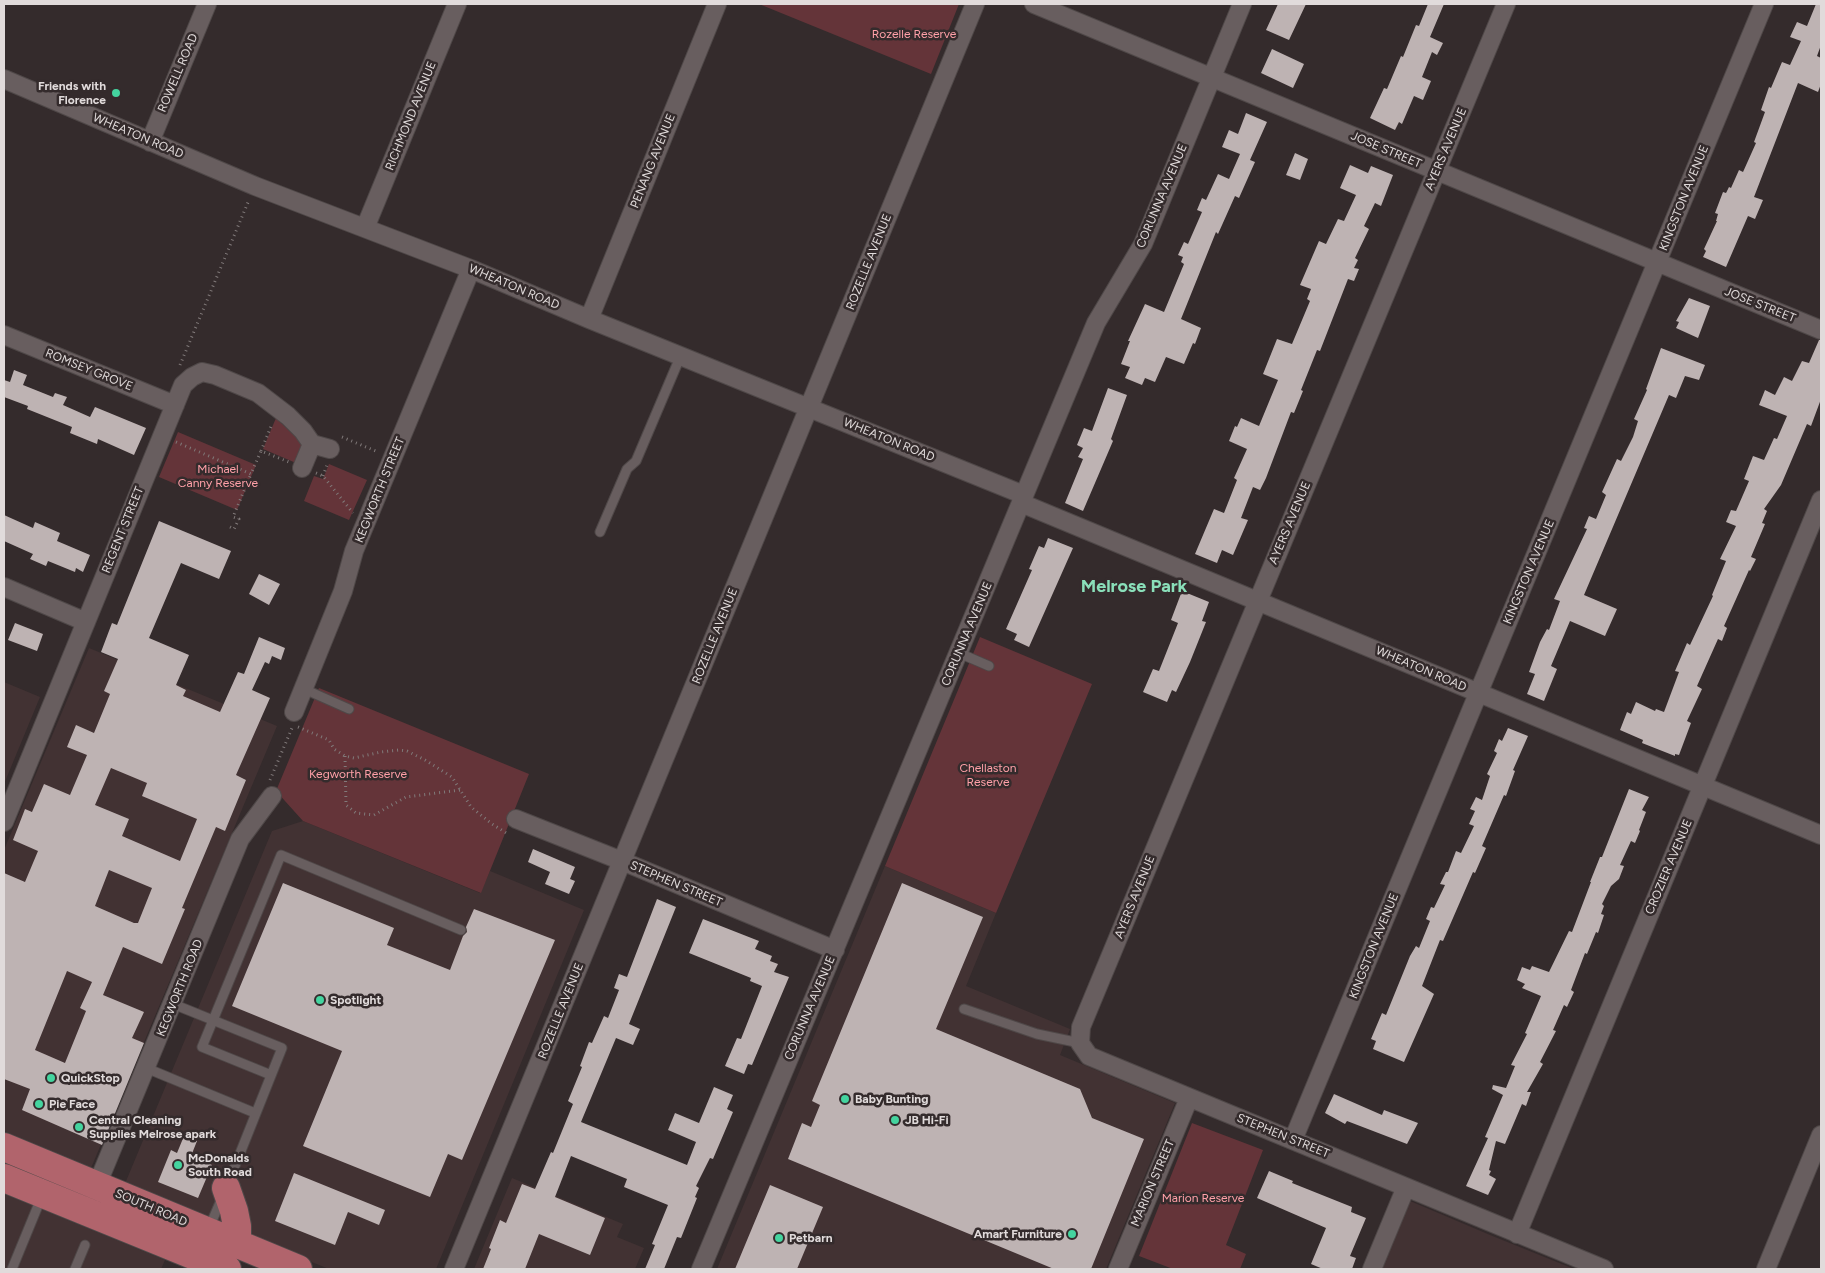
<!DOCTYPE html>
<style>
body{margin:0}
#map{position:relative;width:1825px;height:1273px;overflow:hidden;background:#342b2c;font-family:Figtree,sans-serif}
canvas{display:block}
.frame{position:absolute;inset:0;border:5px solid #e1dbdb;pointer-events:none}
</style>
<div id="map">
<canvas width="1825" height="1273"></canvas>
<div class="frame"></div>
</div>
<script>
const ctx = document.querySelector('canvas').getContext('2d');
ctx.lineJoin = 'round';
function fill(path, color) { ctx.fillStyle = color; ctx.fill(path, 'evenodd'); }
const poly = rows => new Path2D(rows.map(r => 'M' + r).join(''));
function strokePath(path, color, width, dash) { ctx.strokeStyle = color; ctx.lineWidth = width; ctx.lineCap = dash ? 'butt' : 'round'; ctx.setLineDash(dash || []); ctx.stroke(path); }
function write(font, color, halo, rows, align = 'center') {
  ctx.font = font + ' Figtree,sans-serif'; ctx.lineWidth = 5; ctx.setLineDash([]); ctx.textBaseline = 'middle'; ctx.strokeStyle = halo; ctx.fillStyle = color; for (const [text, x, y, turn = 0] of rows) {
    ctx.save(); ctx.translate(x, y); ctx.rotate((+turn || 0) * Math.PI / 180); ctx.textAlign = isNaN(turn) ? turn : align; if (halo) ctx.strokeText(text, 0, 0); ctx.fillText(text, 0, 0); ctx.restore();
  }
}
fill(poly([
 [89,648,277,726,91,1168,4,1131,4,850],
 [4,682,40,697,4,784],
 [303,821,480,893,490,871,584,910,436,1269,329,1269,124,1186,272,831],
 [885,866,996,913,966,986,1070,1029,1060,1055,1175,1103,1106,1269,717,1269],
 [512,1178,623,1224,617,1237,644,1248,635,1269,474,1269],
 [4,1194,165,1260,161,1269,4,1269],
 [1410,1201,1490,1235,1574,1269,1382,1269]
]), '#423233');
fill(poly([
 [759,4,959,4,931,74],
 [276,418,303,444,296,463,263,449],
 [178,432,256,465,237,510,159,477],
 [329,464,367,480,349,520,304,501,314,476,323,479],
 [980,637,1092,684,996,913,885,866],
 [319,688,529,774,481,893,303,821,276,791],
 [1192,1123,1263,1150,1226,1245,1246,1254,1240,1269,1173,1269,1139,1256]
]), '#643439');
fill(poly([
 [1278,4,1306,4,1289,40,1266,30],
 [1428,4,1444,4,1430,37,1443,43,1437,55,1432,52,1422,77,1431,81,1423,100,1414,96,1402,124,1399,122,1395,130,1370,118,1384,88,1387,89,1401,56,1403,57,1416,25,1419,26],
 [1816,4,1821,4,1821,45,1817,56,1821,58,1821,84,1818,92,1798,83,1754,197,1763,200,1755,219,1748,216,1726,267,1703,257,1706,251,1704,249,1717,221,1716,221,1718,214,1715,213,1723,192,1726,193,1729,187,1731,188,1739,170,1743,172,1756,143,1754,142,1765,112,1761,110,1769,87,1771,88,1782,62,1790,65,1801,41,1790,37,1797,22,1807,26],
 [1272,49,1304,64,1293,88,1261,73],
 [1246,113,1267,122,1250,160,1255,162,1239,198,1235,196,1218,234,1216,232,1181,319,1201,328,1195,344,1193,343,1184,364,1166,357,1155,382,1145,378,1142,385,1125,378,1130,367,1121,364,1130,341,1128,341,1145,304,1164,312,1184,264,1181,262,1183,257,1178,255,1184,242,1188,244,1202,212,1197,210,1202,198,1206,200,1218,174,1229,179,1240,154,1222,147,1229,130,1238,134],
 [1295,153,1308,159,1300,180,1286,175],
 [1350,165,1368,173,1371,166,1393,175,1381,206,1375,203,1364,226,1369,229,1355,258,1358,260,1354,268,1359,269,1354,281,1348,279,1320,351,1317,350,1301,390,1303,391,1294,413,1291,412,1266,478,1260,490,1253,487,1241,518,1248,520,1233,555,1222,550,1217,563,1195,554,1214,509,1224,513,1237,480,1234,478,1247,449,1229,441,1235,426,1237,427,1241,418,1259,426,1278,380,1263,374,1277,339,1292,344,1310,301,1307,299,1311,289,1300,285,1319,241,1326,244,1338,219,1344,221,1356,195,1340,188],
 [1689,298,1710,306,1698,338,1676,328,1679,322,1676,321],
 [1819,340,1821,340,1821,399,1811,426,1807,424,1781,485,1764,509,1767,511,1762,523,1765,524,1751,557,1756,559,1750,571,1749,570,1724,626,1727,628,1722,641,1718,639,1697,686,1702,689,1687,721,1691,723,1679,755,1675,754,1675,756,1642,743,1643,740,1620,730,1627,712,1631,714,1636,702,1655,711,1656,709,1664,712,1679,672,1675,671,1687,643,1690,645,1713,596,1712,595,1726,561,1720,559,1736,526,1726,522,1731,510,1736,511,1749,481,1744,479,1753,456,1764,460,1774,438,1777,439,1787,416,1759,405,1765,390,1775,395,1784,377,1792,381,1802,361,1809,363],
 [1661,348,1705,365,1699,380,1685,376,1676,398,1669,395,1584,595,1617,609,1605,636,1570,621,1551,666,1557,669,1544,701,1527,694,1535,674,1529,672,1540,642,1547,629,1549,630,1560,601,1554,599,1587,529,1584,528,1589,516,1596,519,1606,495,1602,492,1617,459,1621,461,1633,437,1638,421,1634,419,1647,390,1646,389],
 [14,370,27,375,23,385,53,397,55,393,67,397,63,405,90,417,95,407,146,428,134,455,98,439,97,444,70,433,72,427,27,409,28,406,4,397,4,380,10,382],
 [1108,388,1127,395,1111,439,1113,441,1083,511,1065,503,1083,459,1078,457,1083,448,1077,445,1084,428,1092,431],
 [4,515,33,528,35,522,60,533,57,541,90,555,83,572,76,568,75,572,48,561,46,566,30,559,33,554,4,541],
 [159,521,231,551,219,579,181,563,149,638,189,655,176,685,186,690,183,696,220,712,238,672,244,674,259,637,285,648,281,660,272,656,269,664,265,662,252,690,270,698,236,775,246,780,225,831,216,827,182,908,185,909,162,964,123,947,103,995,144,1012,132,1038,144,1043,102,1145,22,1110,30,1089,4,1079,4,873,25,882,38,851,13,840,25,809,32,812,44,784,70,795,87,755,67,747,76,725,94,733,110,694,104,691,118,659,101,652,112,623,117,625],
 [111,768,147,783,142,796,197,819,180,861,122,836,129,819,95,805],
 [109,870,152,888,138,923,134,923,95,906],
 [67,971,92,982,80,1008,86,1011,65,1063,35,1050],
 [1048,538,1073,548,1029,647,1014,640,1017,634,1006,629,1032,570,1029,569,1039,546,1044,548],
 [259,574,280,584,269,605,249,594],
 [1182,591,1209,602,1202,621,1206,622,1190,662,1176,692,1172,690,1167,702,1143,692,1153,669,1159,671,1178,623,1171,620],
 [15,623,43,634,37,651,8,640],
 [1508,728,1528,736,1513,770,1515,771,1506,796,1504,795,1482,846,1486,848,1475,873,1473,872,1443,941,1440,940,1422,986,1434,994,1404,1062,1373,1049,1376,1041,1371,1039,1382,1013,1386,1015,1410,956,1416,946,1419,948,1430,921,1426,919,1431,907,1434,908,1445,885,1440,884,1446,872,1448,872,1456,851,1461,853,1474,826,1469,824,1475,811,1470,809,1476,797,1482,800,1490,776,1487,774,1497,753,1494,751,1499,739,1502,741],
 [1629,789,1649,797,1642,810,1646,812,1639,830,1640,831,1635,843,1631,841,1620,865,1624,866,1619,879,1611,886,1602,904,1604,906,1601,914,1604,915,1598,933,1596,932,1587,954,1585,953,1571,990,1574,992,1567,1007,1564,1005,1553,1030,1556,1031,1540,1062,1543,1064,1527,1092,1531,1092,1526,1106,1522,1104,1505,1144,1496,1141,1489,1170,1491,1171,1489,1175,1496,1179,1488,1195,1466,1186,1488,1138,1485,1137,1503,1095,1492,1089,1493,1085,1506,1088,1515,1066,1511,1065,1527,1034,1525,1033,1541,996,1522,988,1525,984,1517,980,1522,967,1530,970,1532,966,1549,972,1569,931,1572,932,1591,882,1590,882,1600,857,1602,857],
 [533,849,575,867,570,879,575,881,569,894,545,884,550,872,528,862],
 [283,883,394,928,387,945,450,970,463,936,467,932,466,927,474,909,555,940,462,1160,448,1154,430,1197,303,1146,342,1051,232,1006],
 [902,883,983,917,936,1029,1080,1089,1092,1118,1144,1139,1091,1269,1054,1269,788,1159,802,1123,811,1127,820,1105,812,1101],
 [657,899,676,907,629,1024,640,1029,633,1045,616,1038,581,1122,687,1165,696,1142,668,1130,675,1113,699,1123,714,1087,733,1095,727,1109,733,1112,713,1159,710,1158,696,1186,699,1188,695,1197,697,1198,681,1238,677,1237,664,1269,645,1269,655,1245,652,1244,668,1205,624,1187,627,1179,571,1156,555,1197,605,1218,590,1255,539,1234,525,1269,483,1269,491,1249,489,1248,500,1220,506,1223,522,1184,535,1189,551,1152,553,1153,573,1104,568,1101,582,1067,580,1066,589,1042,592,1043,604,1016,608,1018,619,990,614,988,619,974,627,977],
 [703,919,759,941,755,949,772,956,770,961,778,964,774,972,789,977,752,1065,748,1064,744,1074,725,1066,737,1038,741,1039,762,986,750,981,751,978,689,953],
 [1334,1094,1382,1115,1384,1110,1418,1123,1407,1144,1347,1121,1345,1124,1325,1113],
 [184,1136,197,1141,191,1156,212,1165,198,1198,158,1182,171,1150,177,1153],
 [1269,1171,1293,1181,1292,1183,1352,1207,1351,1212,1366,1218,1350,1256,1356,1258,1352,1269,1323,1269,1311,1264,1326,1228,1257,1198],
 [294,1173,385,1210,379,1225,348,1212,335,1245,275,1221],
 [770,1185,823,1207,797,1269,735,1269]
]), '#beb3b3');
const service = poly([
 [600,532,627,469,636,461,681,355],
 [959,653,989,666],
 [304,689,349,709],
 [173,1004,282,1048,227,1186],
 [964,1009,1037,1034,1080,1043],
 [146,1068,255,1113],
 [271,1075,202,1047,281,855,461,930],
 [204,1225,212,1221,222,1198],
 [12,1269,42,1196],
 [75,1269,85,1245]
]);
const minor = poly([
 [1034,4,1821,330],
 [1506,4,1081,1027,1080,1043,1089,1056,1604,1269],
 [4,79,255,186,471,269,589,319,1024,495],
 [150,142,207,4],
 [365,228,457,4],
 [589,319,717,4],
 [4,335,175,405],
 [302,468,312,444],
 [1021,503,1821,835],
 [4,587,86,622],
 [294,712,343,591,354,551,471,269],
 [516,819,622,861,835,950],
 [4,822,183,385,192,377,202,372,215,375,258,393,288,416,303,431,312,444,330,449],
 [1293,1140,1764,4],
 [97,1185,240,839,272,796],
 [1517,1234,1821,500],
 [454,1269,975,4],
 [701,1269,1096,323,1143,244,1242,4],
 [1118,1269,1189,1098],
 [1372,1269,1406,1187],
 [1766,1269,1821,1135]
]);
const trunk = poly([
 [4,1147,298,1269],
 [4,1178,227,1269],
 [226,1188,234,1211,237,1226,237,1244]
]);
strokePath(service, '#4f4848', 11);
strokePath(minor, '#4f4848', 20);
strokePath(trunk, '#4f4848', 30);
strokePath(poly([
 [180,365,249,200],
 [342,437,378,452],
 [176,442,251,474,261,451,289,462],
 [261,451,272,424],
 [316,473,323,476,353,513],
 [323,476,327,465],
 [230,527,234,529,239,519,233,517,251,474],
 [298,727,329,740,334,749,345,756,354,758,381,752,399,750,407,751,425,760,452,777,471,807,492,824,508,834],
 [345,756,346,805,356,813,374,815,406,797,460,790],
 [270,780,292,728]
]), '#817a7a', 3, [1, 4]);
strokePath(service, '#685e5f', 9);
strokePath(minor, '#685e5f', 18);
strokePath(trunk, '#b1646c', 28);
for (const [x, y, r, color] of [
 [116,93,5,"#44d49f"],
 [320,1000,5,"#44d49f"],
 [51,1078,5,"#44d49f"],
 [845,1099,5,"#44d49f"],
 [39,1104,5,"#44d49f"],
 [895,1120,5,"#44d49f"],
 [79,1127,5,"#44d49f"],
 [178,1165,5,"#44d49f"],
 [1072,1234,5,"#44d49f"],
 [779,1238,5,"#44d49f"]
]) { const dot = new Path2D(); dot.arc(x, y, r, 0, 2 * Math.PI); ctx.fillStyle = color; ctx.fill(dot); strokePath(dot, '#342b2c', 2); }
write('12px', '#ffa0a8', '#342b2c', [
 ["Rozelle Reserve",914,34],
 ["Michael",218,469],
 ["Canny Reserve",218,483],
 ["Chellaston",988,768],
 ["Reserve",988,782],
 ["Kegworth Reserve",358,774],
 ["Marion Reserve",1203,1198]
]);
write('12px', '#e1dbdb', '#342b2c', [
 ["ROWELL ROAD",178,73,-67],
 ["RICHMOND AVENUE",411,116,-68],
 ["WHEATON ROAD",138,136,23],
 ["AYERS AVENUE",1446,149,-67],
 ["JOSE STREET",1386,150,23],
 ["PENANG AVENUE",653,161,-68],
 ["CORUNNA AVENUE",1162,196,-67],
 ["KINGSTON AVENUE",1684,198,-68],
 ["ROZELLE AVENUE",869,262,-68],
 ["WHEATON ROAD",514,287,23],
 ["JOSE STREET",1760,305,22],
 ["ROMSEY GROVE",89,370,22],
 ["WHEATON ROAD",889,440,22],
 ["KEGWORTH STREET",380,490,-68],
 ["AYERS AVENUE",1290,523,-67],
 ["REGENT STREET",123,530,-68],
 ["KINGSTON AVENUE",1529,572,-67],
 ["CORUNNA AVENUE",967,634,-67],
 ["ROZELLE AVENUE",715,636,-68],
 ["WHEATON ROAD",1421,669,23],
 ["CROZIER AVENUE",1669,867,-67],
 ["STEPHEN STREET",676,884,23],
 ["AYERS AVENUE",1135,897,-68],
 ["KINGSTON AVENUE",1374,946,-68],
 ["KEGWORTH ROAD",180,988,-68],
 ["CORUNNA AVENUE",810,1008,-67],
 ["ROZELLE AVENUE",561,1011,-68],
 ["STEPHEN STREET",1283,1136,22],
 ["MARION STREET",1153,1183,-67],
 ["SOUTH ROAD",151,1208,23]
]);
write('bold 12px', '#e1dbdb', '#342b2c', [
 ["Friends with",106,86,"right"],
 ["Florence",106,100,"right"],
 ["Spotlight",330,1000],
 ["QuickStop",61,1078],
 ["Baby Bunting",855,1099],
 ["Pie Face",49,1104],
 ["Central Cleaning",89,1120],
 ["Supplies Melrose apark",89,1134],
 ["JB Hi-Fi",905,1120],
 ["McDonalds",188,1158],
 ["South Road",188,1172],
 ["Amart Furniture",1062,1234,"right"],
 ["Petbarn",789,1238]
], 'left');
write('bold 18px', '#8ae0ba', '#342b2c', [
 ["Melrose Park",1134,587]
]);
</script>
